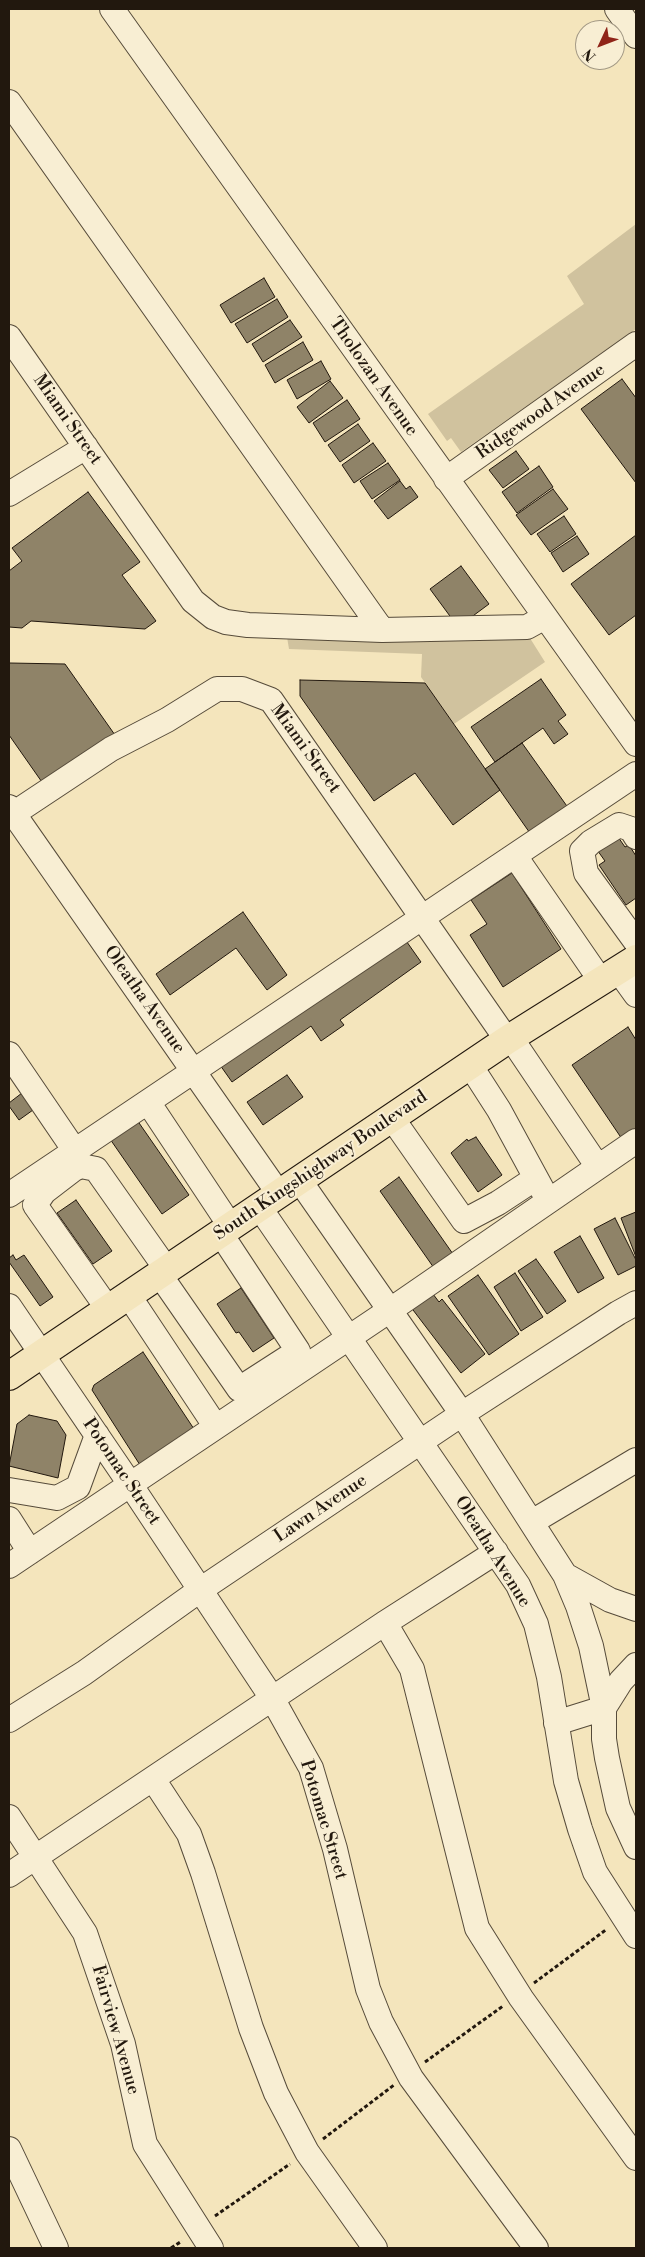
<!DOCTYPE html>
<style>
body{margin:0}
#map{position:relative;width:645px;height:2257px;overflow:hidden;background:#f4e5bc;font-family:"Libre Bodoni",serif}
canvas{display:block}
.frame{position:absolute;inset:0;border:10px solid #22180e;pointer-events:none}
.north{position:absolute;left:575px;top:20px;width:50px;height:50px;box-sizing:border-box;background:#f8eed3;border:1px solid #a29884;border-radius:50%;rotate:227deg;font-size:14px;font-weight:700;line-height:20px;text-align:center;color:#22180e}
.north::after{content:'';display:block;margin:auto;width:18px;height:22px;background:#8f2418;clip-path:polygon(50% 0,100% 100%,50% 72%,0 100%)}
</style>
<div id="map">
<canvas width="645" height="2257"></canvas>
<div class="frame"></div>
<div class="north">N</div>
</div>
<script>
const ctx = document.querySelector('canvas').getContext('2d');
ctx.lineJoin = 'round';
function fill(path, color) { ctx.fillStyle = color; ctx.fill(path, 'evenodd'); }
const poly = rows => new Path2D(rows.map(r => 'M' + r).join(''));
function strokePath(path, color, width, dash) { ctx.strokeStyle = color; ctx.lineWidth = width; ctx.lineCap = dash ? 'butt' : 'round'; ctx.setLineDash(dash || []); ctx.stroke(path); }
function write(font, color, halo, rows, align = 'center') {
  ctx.font = font + ' "Libre Bodoni",serif'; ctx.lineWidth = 4; ctx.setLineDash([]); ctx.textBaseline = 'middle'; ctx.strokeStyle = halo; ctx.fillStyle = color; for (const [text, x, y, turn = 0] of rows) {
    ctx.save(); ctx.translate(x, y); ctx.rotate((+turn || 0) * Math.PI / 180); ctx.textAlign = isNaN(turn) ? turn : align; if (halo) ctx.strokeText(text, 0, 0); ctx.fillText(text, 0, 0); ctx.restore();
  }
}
fill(poly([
 [636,224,636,329,461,452,451,438,447,441,428,414,584,304,567,276],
 [286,631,528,635,545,662,454,724,421,677,422,654,289,649]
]), '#d0c29e');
const building = poly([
 [264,278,275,297,231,323,220,305,264,278],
 [277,299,288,317,247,343,235,324,277,299],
 [290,320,302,337,263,362,252,344,290,320],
 [303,342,313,360,275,383,265,365,303,342],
 [321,361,331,379,297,399,287,380,321,361],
 [622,379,636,398,636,483,581,409,622,379],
 [330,381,343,398,309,423,297,407,330,381],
 [347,400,360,419,325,442,313,423,347,400],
 [358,424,370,441,340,462,328,445,358,424],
 [373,443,386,461,354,483,342,465,373,443],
 [516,451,529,469,503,488,489,470,516,451],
 [388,463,400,480,372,499,360,481,388,463],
 [539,466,553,487,517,513,502,492,539,466],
 [400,481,406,489,410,486,418,497,388,519,374,501,400,481],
 [553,489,568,509,531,535,516,515,553,489],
 [88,492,140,562,122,575,156,621,145,629,31,621,22,628,9,627,9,571,22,561,12,548,88,492],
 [564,516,576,534,550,552,537,534,564,516],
 [636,535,636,615,609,635,571,584,636,535],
 [577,536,589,554,563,572,551,553,577,536],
 [461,566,489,604,458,627,430,589,461,566],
 [9,663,65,664,115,735,44,785,9,735,9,663],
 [541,679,566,715,558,721,568,734,554,744,543,728,495,762,471,727,541,679],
 [300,680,425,683,500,790,453,825,415,773,374,801,300,696,300,680],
 [522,743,569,809,532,836,485,769,522,743],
 [616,834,625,847,629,845,636,856,636,898,626,905,599,865,605,861,595,847,616,834],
 [512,873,561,949,503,987,470,935,487,924,471,900,512,873],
 [243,912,287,975,267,990,236,948,170,995,156,974,243,912],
 [402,935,421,962,340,1020,344,1025,321,1041,311,1026,232,1082,220,1065,402,935],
 [628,1027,636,1040,636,1130,622,1139,572,1065,628,1027],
 [287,1075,303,1097,263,1125,247,1102,287,1075],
 [22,1093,33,1110,19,1120,9,1106,9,1103,22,1093],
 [137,1120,189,1195,162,1214,110,1139,137,1120],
 [476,1137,502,1175,478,1192,451,1153,467,1139,468,1141,476,1137],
 [399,1177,453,1254,434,1268,380,1191,399,1177],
 [76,1200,112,1251,93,1264,57,1213,76,1200],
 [636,1212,636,1257,621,1218,636,1212],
 [615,1218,636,1260,636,1266,618,1275,594,1229,615,1218],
 [580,1236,604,1278,578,1293,554,1252,580,1236],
 [13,1255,16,1260,24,1255,53,1297,40,1306,9,1262,9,1258,13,1255],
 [536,1259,566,1301,547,1314,518,1271,536,1259],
 [515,1273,543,1317,521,1331,494,1287,515,1273],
 [478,1275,519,1334,489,1355,448,1296,478,1275],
 [241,1288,274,1338,253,1352,239,1332,236,1333,217,1304,241,1288],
 [430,1290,439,1302,442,1299,485,1354,461,1373,410,1306,430,1290],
 [143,1352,194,1429,140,1465,92,1390,94,1385,143,1352],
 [29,1415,57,1421,66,1435,58,1478,9,1466,17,1424,29,1415]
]);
fill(building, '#8f8368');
strokePath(building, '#22180e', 1);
const minor = poly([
 [112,9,636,744],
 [617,9,636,36],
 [9,102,382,630],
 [9,337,193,601,213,617,226,622,248,625,382,630,527,627,545,617],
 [446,479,636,344],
 [9,494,86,447],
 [9,807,279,1194],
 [13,814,111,749,167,720,217,689,242,689,271,700,507,1040],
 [636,837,631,829,619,825,591,842,582,851,586,873,636,942],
 [515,856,601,981],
 [618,970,636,995],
 [511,1038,598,1167],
 [9,1054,75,1151],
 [470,1065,499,1110,543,1191],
 [148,1102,231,1227],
 [392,1118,464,1221,498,1203,536,1178],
 [300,1181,462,1414,565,1575,578,1606,591,1646,604,1708,604,1739,607,1758,618,1808,636,1847],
 [9,1195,636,774],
 [260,1208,518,1585,536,1624,549,1677,566,1781,580,1829,595,1872,636,1936],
 [160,1275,239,1389,298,1351,221,1234],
 [129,1296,216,1427],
 [9,1306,130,1484,272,1698,311,1768,335,1849,368,1989,381,2022,411,2078,536,2248],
 [108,1309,35,1205,44,1192,74,1169,81,1166,96,1169,167,1270],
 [9,1490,57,1498,78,1487,97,1435],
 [9,1519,30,1552],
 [532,1522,636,1460],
 [9,1566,402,1302,636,1141],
 [565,1575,610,1600,636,1609],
 [385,1623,412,1669,477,1928,521,1998,636,2158],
 [9,1720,84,1673,200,1590,462,1414,618,1313,636,1303],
 [556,1723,604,1708,621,1681,636,1665],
 [153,1779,189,1834,203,1873,251,2028,276,2093,307,2152,375,2248],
 [9,1817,85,1933,123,2044,145,2144,211,2248],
 [9,1875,385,1623,496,1552],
 [9,2149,56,2248]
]);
const major = poly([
 [9,1376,507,1040,636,959]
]);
strokePath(minor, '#564b3a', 26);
strokePath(major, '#22180e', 30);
strokePath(poly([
 [534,1983,607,1929],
 [425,2062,503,2006],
 [323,2139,394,2085],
 [215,2216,290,2164],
 [171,2248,182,2241]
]), '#22180e', 3, [4, 2.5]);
strokePath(minor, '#f8eed3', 24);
strokePath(major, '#f4e5bc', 28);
write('18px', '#22180e', '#f8eed3', [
 ["Tholozan Avenue",373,377,55],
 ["Ridgewood Avenue",541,412,-35],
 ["Miami Street",67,420,55],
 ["Miami Street",305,749,54],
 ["Oleatha Avenue",144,1000,55],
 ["South Kingshighway Boulevard",321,1166,-34],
 ["Potomac Street",121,1472,56],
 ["Lawn Avenue",321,1509,-34],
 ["Oleatha Avenue",492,1552,58],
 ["Potomac Street",323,1820,73],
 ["Fairview Avenue",115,2030,74]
]);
</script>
